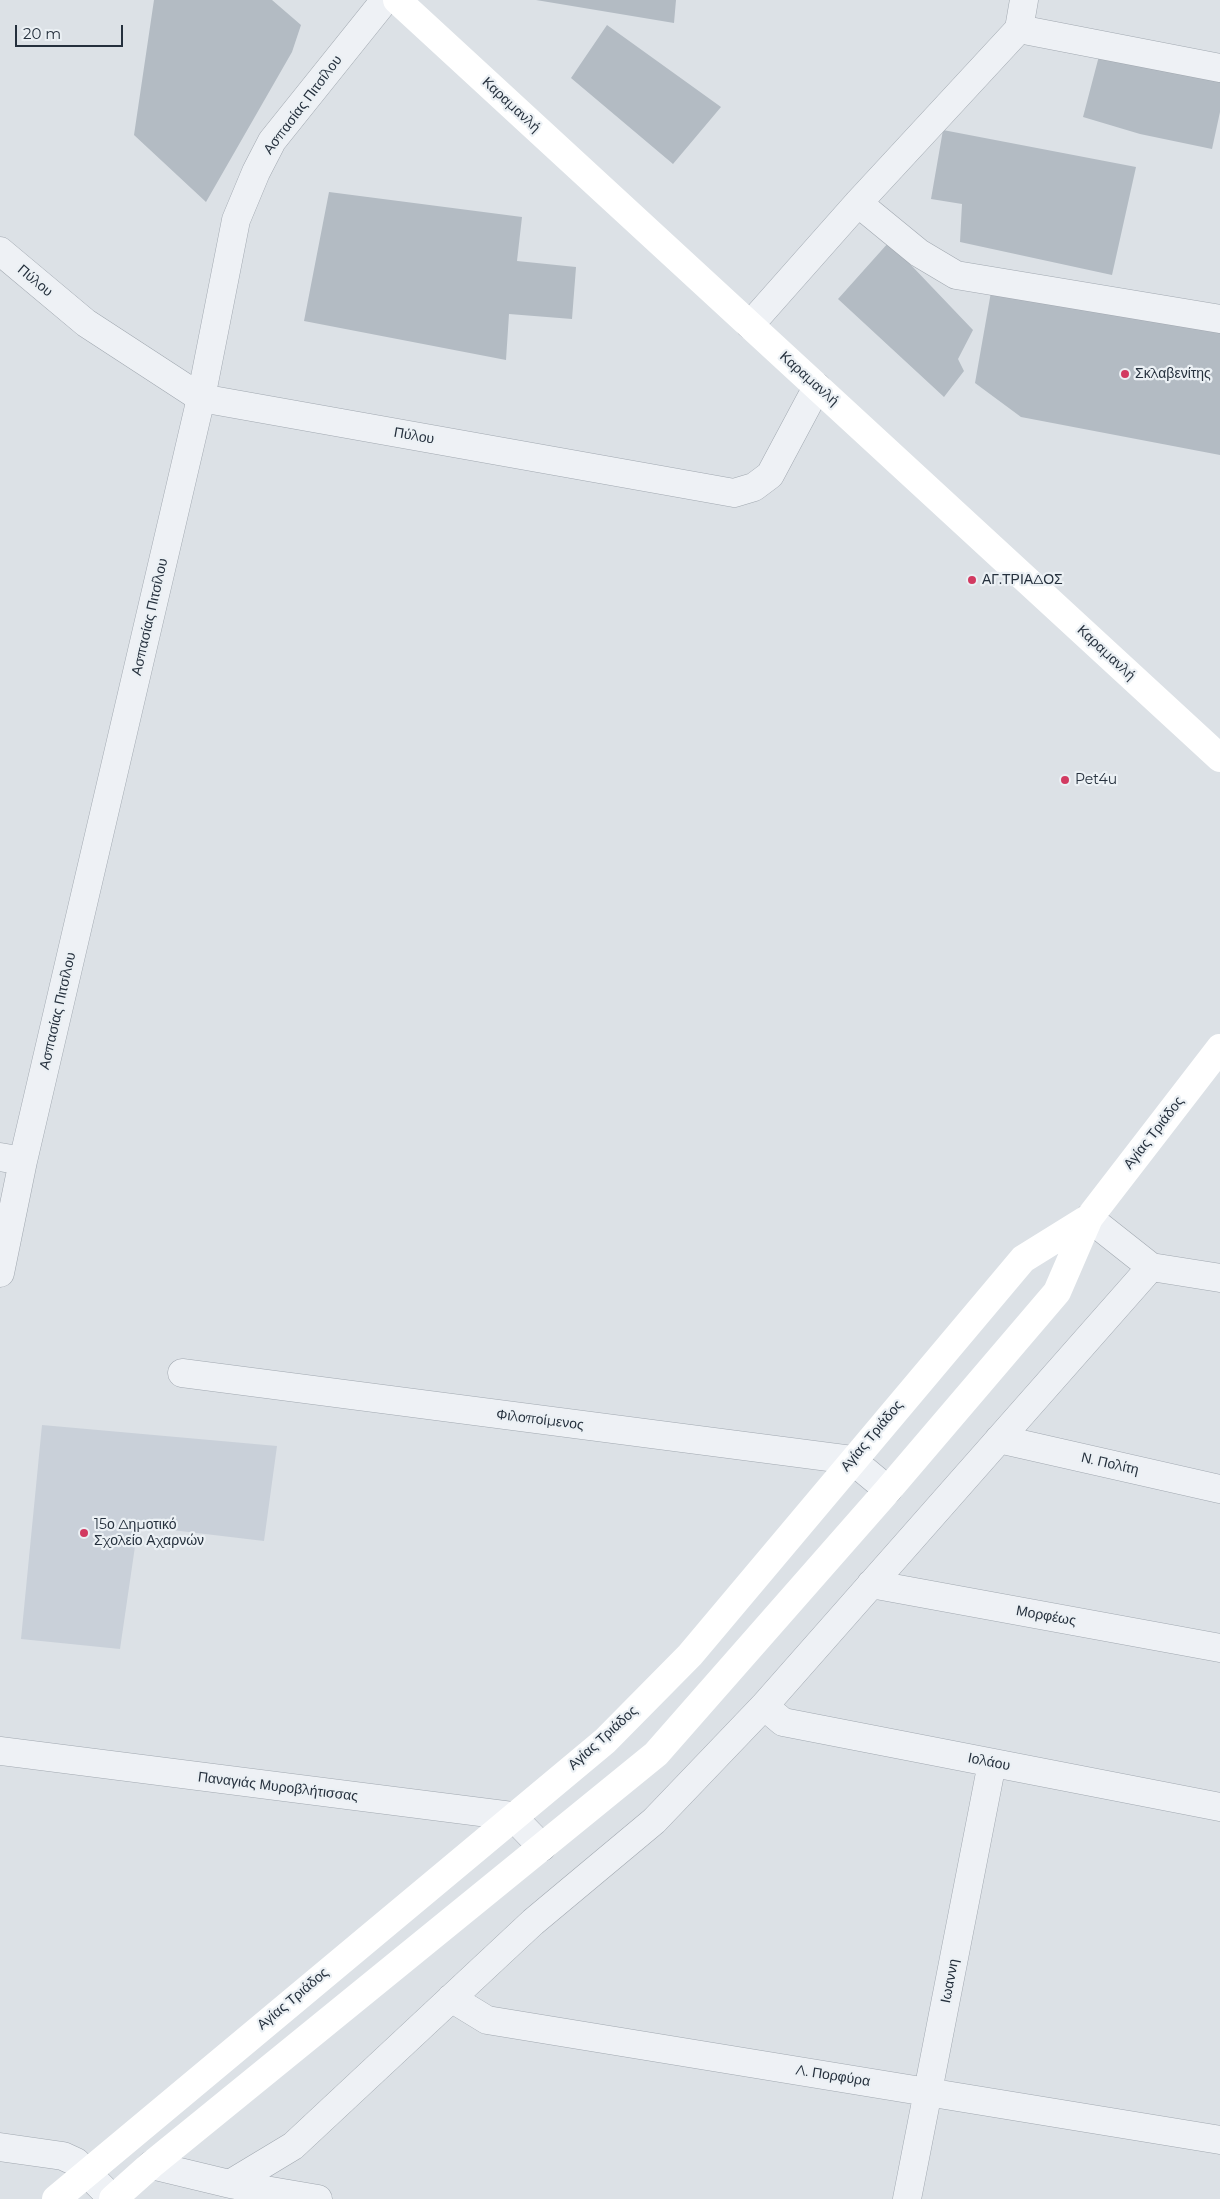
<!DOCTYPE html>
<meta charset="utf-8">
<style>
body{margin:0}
#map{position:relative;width:1220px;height:2199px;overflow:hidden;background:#dce1e6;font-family:Montserrat,sans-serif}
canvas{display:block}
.scale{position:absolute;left:15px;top:25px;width:108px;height:22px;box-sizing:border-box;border:2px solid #25303d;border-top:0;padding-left:6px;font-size:15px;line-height:18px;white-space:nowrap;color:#25303d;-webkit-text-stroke:4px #ebf0f4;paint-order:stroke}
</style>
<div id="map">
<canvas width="1220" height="2199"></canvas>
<div class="scale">20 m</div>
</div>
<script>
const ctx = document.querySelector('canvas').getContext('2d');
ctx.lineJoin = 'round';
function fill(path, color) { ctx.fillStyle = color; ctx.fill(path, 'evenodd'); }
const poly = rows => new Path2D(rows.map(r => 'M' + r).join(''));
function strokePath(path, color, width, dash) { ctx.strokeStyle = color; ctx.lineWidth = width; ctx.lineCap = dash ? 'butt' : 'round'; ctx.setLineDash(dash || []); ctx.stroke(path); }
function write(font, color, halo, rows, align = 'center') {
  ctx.font = font + ' Montserrat,sans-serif'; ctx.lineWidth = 4.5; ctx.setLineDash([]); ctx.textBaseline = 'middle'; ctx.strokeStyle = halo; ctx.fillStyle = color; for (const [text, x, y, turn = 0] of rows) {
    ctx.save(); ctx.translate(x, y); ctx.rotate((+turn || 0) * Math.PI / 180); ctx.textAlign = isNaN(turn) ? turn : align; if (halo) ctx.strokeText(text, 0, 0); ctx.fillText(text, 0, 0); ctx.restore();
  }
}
fill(poly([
 [42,1425,277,1446,264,1541,138,1526,120,1649,21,1639]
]), '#c9d0d9');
fill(poly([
 [154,0,272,0,301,25,292,52,206,202,134,135],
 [536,0,676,0,674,23],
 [607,25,721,107,673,164,571,78],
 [1099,56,1220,77,1220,112,1212,149,1140,134,1083,117],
 [943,130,1136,167,1112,275,960,242,962,204,931,199],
 [329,192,522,217,517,261,576,267,572,319,509,314,506,360,304,321],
 [889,242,973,330,958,359,964,371,944,397,838,299],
 [991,292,1044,298,1220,332,1220,455,1021,417,975,383]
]), '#b3bbc3');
const street = poly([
 [1019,29,1220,68],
 [858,203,919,253,956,275,1220,319],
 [0,251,86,323,201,398,734,493,754,487,770,475,817,387],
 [750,325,858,203,1019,29,1024,0],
 [0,1157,23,1161],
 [1089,1218,1151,1267,1220,1278],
 [0,1273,23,1161,201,398,236,220,256,172,272,141,385,0],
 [182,1373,852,1460,888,1490],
 [999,1439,1220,1489],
 [871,1584,1220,1648],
 [764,1706,783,1722,1220,1807],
 [0,1751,512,1816,542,1847],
 [451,1998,487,2020,1220,2140],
 [0,2147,63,2156,76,2162,113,2199],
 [151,2165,230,2184,318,2199],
 [230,2184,293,2146,533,1922,654,1821,764,1706,1151,1267],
 [907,2199,992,1763]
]);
strokePath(street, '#a1a8b0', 29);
strokePath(street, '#eef1f5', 28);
strokePath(poly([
 [397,0,1220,758],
 [56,2199,605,1741,690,1655,1023,1259,1089,1218],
 [113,2199,151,2165,656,1754,888,1490,1057,1292,1089,1218,1220,1048]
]), '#fff', 28);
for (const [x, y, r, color] of [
 [1125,374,5,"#d23a61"],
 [972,580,5,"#d23a61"],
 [1065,780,5,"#d23a61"],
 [84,1533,5,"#d23a61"]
]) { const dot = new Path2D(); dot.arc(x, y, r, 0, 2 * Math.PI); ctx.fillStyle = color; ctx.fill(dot); strokePath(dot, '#ebf0f4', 2); }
write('14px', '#25303d', '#ebf0f4', [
 ["Ασπασίας Πιτσίλου",303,105,-53],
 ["Καραμανλή",511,105,43],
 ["Πύλου",35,281,40],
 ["Καραμανλή",809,379,42],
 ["Πύλου",414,436,10],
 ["Ασπασίας Πιτσίλου",150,617,-77],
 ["Καραμανλή",1106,653,43],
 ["Ασπασίας Πιτσίλου",58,1011,-77],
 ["Αγίας Τριάδος",1154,1133,-52],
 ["Φιλοποίμενος",540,1420,7],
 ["Αγίας Τριάδος",872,1436,-50],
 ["Ν. Πολίτη",1110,1464,13],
 ["Μορφέως",1046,1616,10],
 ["Αγίας Τριάδος",603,1738,-42],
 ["Ιολάου",989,1762,11],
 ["Παναγιάς Μυροβλήτισσας",278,1787,7],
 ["Ιωαννη",950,1981,-79],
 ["Αγίας Τριάδος",293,1999,-40],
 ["Λ. Πορφύρα",833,2076,9]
]);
write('14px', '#25303d', '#ebf0f4', [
 ["Σκλαβενίτης",1135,374],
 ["ΑΓ.ΤΡΙΑΔΟΣ",982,580],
 ["Pet4u",1075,780],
 ["15ο Δημοτικό",94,1525],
 ["Σχολείο Αχαρνών",94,1541]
], 'left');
</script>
